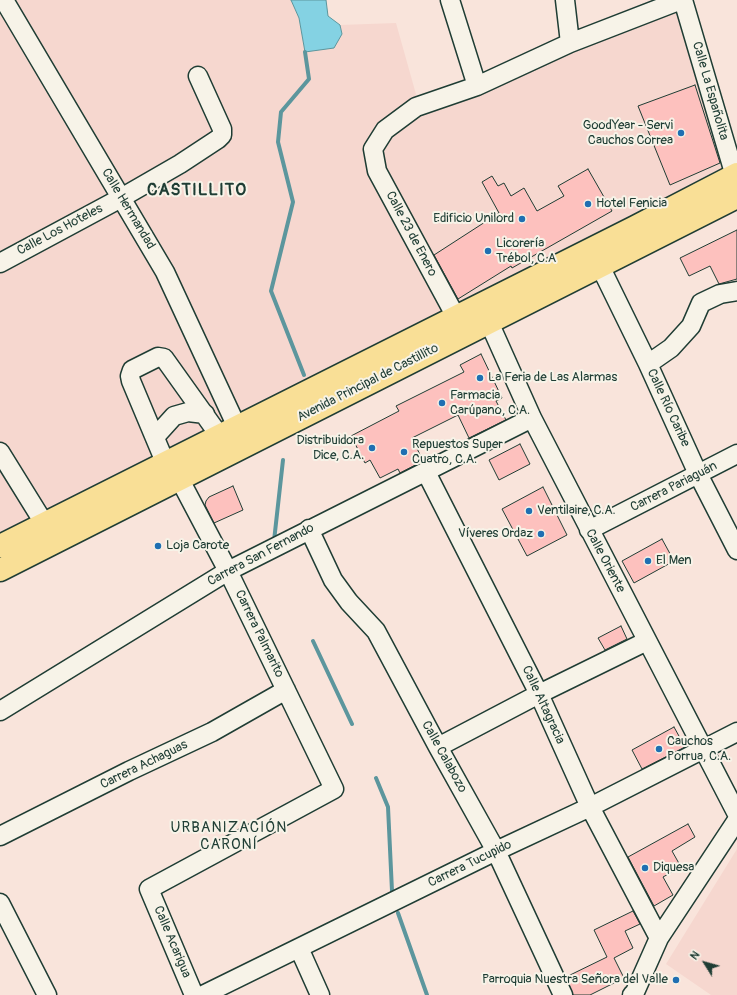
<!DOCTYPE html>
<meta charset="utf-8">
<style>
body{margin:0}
#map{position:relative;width:737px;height:995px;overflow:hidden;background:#f9e4db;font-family:Pangolin,sans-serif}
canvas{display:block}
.north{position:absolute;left:685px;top:943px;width:40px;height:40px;-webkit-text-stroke:3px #f7f3e8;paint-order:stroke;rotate:307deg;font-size:11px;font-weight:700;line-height:16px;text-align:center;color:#1f3d34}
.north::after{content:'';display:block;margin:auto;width:14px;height:18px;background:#1f3d34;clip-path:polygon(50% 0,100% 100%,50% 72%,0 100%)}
</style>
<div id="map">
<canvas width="737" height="995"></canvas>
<div class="north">N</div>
</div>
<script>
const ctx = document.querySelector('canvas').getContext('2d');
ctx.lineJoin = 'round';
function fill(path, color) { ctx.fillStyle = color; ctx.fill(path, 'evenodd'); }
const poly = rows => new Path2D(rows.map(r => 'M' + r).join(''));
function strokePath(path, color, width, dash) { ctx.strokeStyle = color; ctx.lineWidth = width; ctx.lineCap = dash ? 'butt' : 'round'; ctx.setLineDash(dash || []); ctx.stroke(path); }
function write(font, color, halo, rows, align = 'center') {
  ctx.font = font + ' Pangolin,sans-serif'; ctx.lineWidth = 4; ctx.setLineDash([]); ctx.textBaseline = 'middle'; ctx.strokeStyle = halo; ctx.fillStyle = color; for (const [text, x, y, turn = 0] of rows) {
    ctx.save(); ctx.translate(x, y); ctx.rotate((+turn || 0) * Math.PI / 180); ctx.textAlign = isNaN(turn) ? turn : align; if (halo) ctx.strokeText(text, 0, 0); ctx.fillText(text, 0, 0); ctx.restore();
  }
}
fill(poly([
 [0,0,291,0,299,18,305,52,342,34,340,25,396,23,419,105,686,0,737,175,0,548],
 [737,849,737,995,711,995,666,964]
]), '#f6d7cf');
const water = poly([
 [291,0,326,0,328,16,340,25,342,34,334,48,305,52,299,18,291,0]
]);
fill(water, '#84d2e3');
strokePath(water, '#5c969d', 1);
strokePath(poly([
 [304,375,271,291,293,202,278,142,281,112,309,79,305,52],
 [274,541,283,460],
 [313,641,352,724],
 [376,778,388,807,392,891],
 [398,913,427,995]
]), '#5c969d', 4);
const building = poly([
 [695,85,720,163,670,185,638,106,695,85],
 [588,169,612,211,512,268,511,266,458,299,434,255,499,213,482,182,492,176,498,186,504,183,511,196,524,188,537,211,564,196,558,186,588,169],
 [737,230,737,279,719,284,710,266,689,276,680,258,737,230],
 [481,354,502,398,496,401,506,420,469,438,458,415,412,438,423,461,400,473,398,469,380,478,370,460,365,463,351,436,399,411,396,406,464,372,460,365,481,354],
 [520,444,530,464,499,480,489,460,520,444],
 [233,486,243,510,214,523,205,505,206,501,209,497,233,486],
 [543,487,567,535,527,556,502,509,543,487],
 [662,539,674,561,634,583,622,561,662,539],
 [621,626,627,639,605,650,598,638,621,626],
 [674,727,685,747,642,769,632,750,674,727],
 [688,824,695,837,672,851,681,867,663,877,673,895,654,906,628,857,688,824],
 [633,911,640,924,625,931,633,948,614,958,624,978,590,995,573,995,566,977,607,957,594,930,633,911]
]);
fill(building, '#fdc1be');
strokePath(building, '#1f3d34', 1);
const minor = poly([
 [4,0,165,272,237,427],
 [450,0,477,86],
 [565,0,570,43],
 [683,0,737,183],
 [0,263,121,198,180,164,218,139,222,135,222,129,198,76],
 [600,266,648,364,698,474,737,550],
 [484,311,532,418,737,814],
 [456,317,377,171,373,149,385,130,416,107,477,86,570,43,681,0],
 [648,364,671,348,691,326,701,303,720,294,737,291],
 [155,437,174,416,188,412,205,414],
 [0,452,44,523],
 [165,462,131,381,130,376,132,370,158,357,164,358,219,435],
 [426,472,539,694,590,807,659,938],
 [180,480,228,571,334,789,149,889,194,995],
 [309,529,333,580,349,602,376,631,438,747,496,851,563,995],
 [589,530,737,454],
 [0,711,228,571,532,418],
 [438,747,539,694,647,641],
 [0,836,129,771,212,732,286,690],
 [0,903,47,995],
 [299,948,320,995],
 [203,995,496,851,590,807,737,732],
 [632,995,635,992,659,938,737,820]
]);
const major = poly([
 [0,546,635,227,737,174],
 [0,570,737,197]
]);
strokePath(minor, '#1f3d34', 21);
strokePath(major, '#1f3d34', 25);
strokePath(minor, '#f7f3e8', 18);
strokePath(major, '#f9df96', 22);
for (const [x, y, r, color] of [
 [681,133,4,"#1f6fb2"],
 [588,204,4,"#1f6fb2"],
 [522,219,4,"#1f6fb2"],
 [488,251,4,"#1f6fb2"],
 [480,378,4,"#1f6fb2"],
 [442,403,4,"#1f6fb2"],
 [372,448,4,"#1f6fb2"],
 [404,452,4,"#1f6fb2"],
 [529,511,4,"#1f6fb2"],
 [541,534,4,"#1f6fb2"],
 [158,546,4,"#1f6fb2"],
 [648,561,4,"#1f6fb2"],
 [659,749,4,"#1f6fb2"],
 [645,868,4,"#1f6fb2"],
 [676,980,4,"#1f6fb2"]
]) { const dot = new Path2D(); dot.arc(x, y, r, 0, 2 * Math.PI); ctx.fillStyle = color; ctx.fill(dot); strokePath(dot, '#f7f3e8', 1.5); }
write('13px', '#1f3d34', '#f7f3e8', [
 ["Calle La Españolita",710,91,74],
 ["Calle Hermandad",128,209,59],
 ["Calle Los Hoteles",60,230,-28],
 ["Calle 23 de Enero",411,234,62],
 ["Avenida Principal de Castillito",368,383,-27],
 ["Calle Río Caribe",668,408,65],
 ["Carrera Pariaguán",674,487,-27],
 ["Carrera San Fernando",261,555,-28],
 ["Calle Oriente",605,561,62],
 ["Carrera Palmarito",259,634,64],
 ["Calle Altagracia",543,705,65],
 ["Calle Calabozo",444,757,61],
 ["Carrera Achaguas",144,765,-26],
 ["Carrera Tucupido",470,864,-26],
 ["Calle Acarigua",172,942,67]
]);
write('13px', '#1f3d34', '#f7f3e8', [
 ["GoodYear - Servi",673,126,"right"],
 ["Cauchos Correa",673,141,"right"],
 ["Hotel Fenicia",596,204],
 ["Edificio Unilord",514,219,"right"],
 ["Licorería",496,244],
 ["Trébol, C.A",496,259],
 ["La Feria de Las Alarmas",488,378],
 ["Farmacia",450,396],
 ["Carúpano, C.A.",450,411],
 ["Distribuidora",364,441,"right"],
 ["Dice, C.A.",364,456,"right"],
 ["Repuestos Super",412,445],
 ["Cuatro, C.A.",412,460],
 ["Ventilaire, C.A.",537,511],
 ["Víveres Ordaz",533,534,"right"],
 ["Loja Carote",166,546],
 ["El Men",656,561],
 ["Cauchos",667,742],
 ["Porrua, C.A.",667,757],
 ["Diquesa",653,868],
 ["Parroquia Nuestra Señora del Valle",668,980,"right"]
], 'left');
ctx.letterSpacing = '1px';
write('15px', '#1f3d34', '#f7f3e8', [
 ["URBANIZACIÓN",229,828],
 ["CARONÍ",229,845]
]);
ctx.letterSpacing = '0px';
ctx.letterSpacing = '1px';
write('bold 17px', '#1f3d34', '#f7f3e8', [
 ["CASTILLITO",197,191]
]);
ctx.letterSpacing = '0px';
</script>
